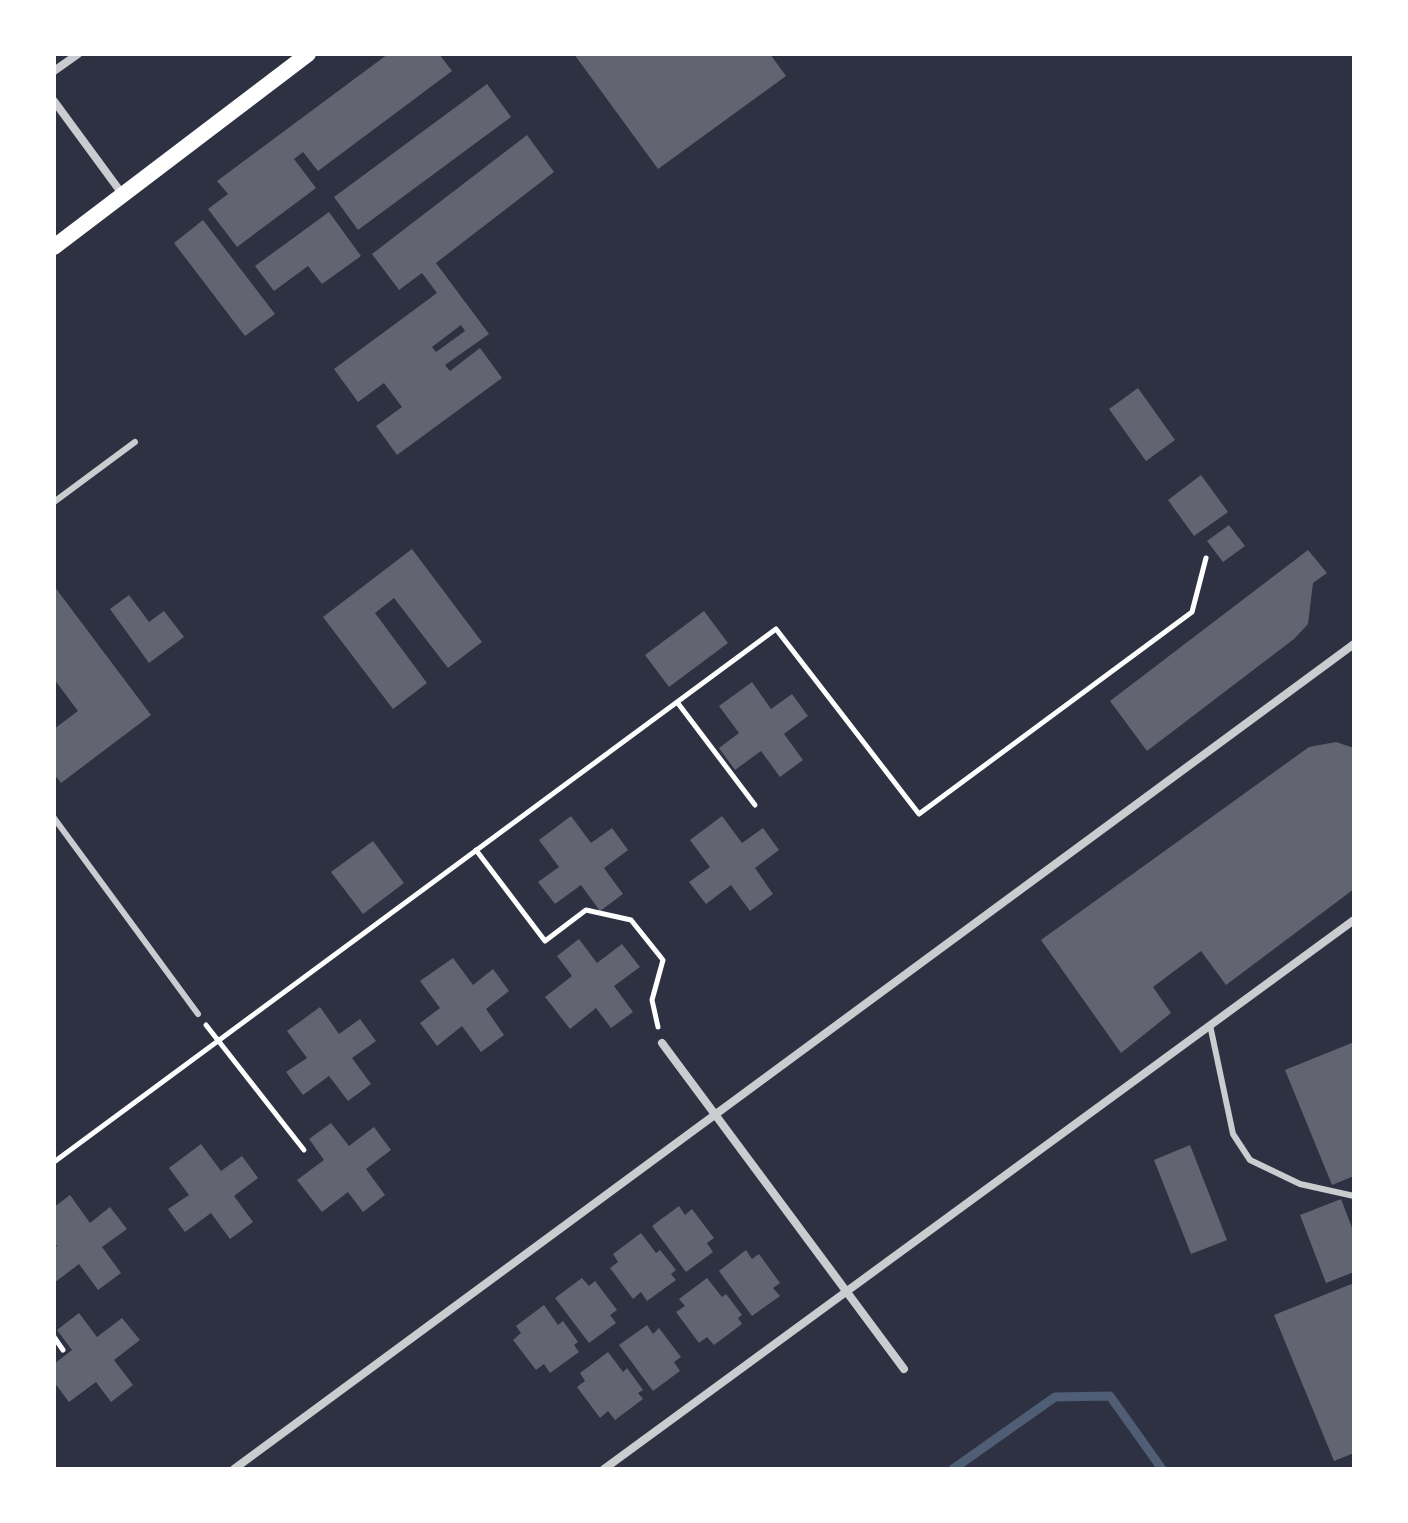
<!DOCTYPE html>
<style>
body{margin:0}
#map{position:relative;width:1408px;height:1523px;overflow:hidden;background:#2d3142;font-family:"Open Sans",sans-serif}
canvas{display:block}
.frame{position:absolute;inset:0;border:56px solid #fff;pointer-events:none}
</style>
<div id="map">
<canvas width="1408" height="1523"></canvas>
<div class="frame"></div>
</div>
<script>
const ctx = document.querySelector('canvas').getContext('2d');
ctx.lineJoin = 'round';
const poly = rows => new Path2D(rows.map(r => 'M' + r).join(''));
function strokePath(path, color, width, dash) { ctx.strokeStyle = color; ctx.lineWidth = width; ctx.lineCap = dash ? 'butt' : 'round'; ctx.setLineDash(dash || []); ctx.stroke(path); }
function fill(path, color) { ctx.fillStyle = color; ctx.fill(path, 'evenodd'); }
strokePath(poly([
 [953,1469,1055,1397,1110,1396,1162,1469]
]), '#4f5d75', 9);
fill(poly([
 [388,54,439,54,452,71,318,171,303,152,294,159,316,188,237,247,208,209,228,194,217,181],
 [574,54,770,54,786,76,658,169],
 [487,84,511,117,358,230,334,197],
 [527,135,554,172,436,263,489,334,445,365,450,371,480,348,502,378,397,455,376,426,402,407,384,383,358,402,334,369,437,293,422,273,399,290,372,254],
 [461,325,465,331,436,352,432,347],
 [329,212,361,256,322,284,308,266,274,291,255,266],
 [203,220,275,314,245,336,174,243],
 [1138,388,1175,440,1146,461,1109,409],
 [1201,475,1228,512,1194,536,1168,500],
 [1229,525,1245,546,1223,562,1207,541],
 [412,549,482,642,448,668,394,598,375,613,427,683,393,709,323,617],
 [1308,550,1327,573,1313,583,1308,624,1294,639,1147,751,1110,701],
 [54,586,151,715,61,783,54,774,54,729,78,711,54,679],
 [129,595,149,622,164,611,184,637,149,663,110,609],
 [704,611,728,643,669,687,645,655],
 [752,682,771,709,792,694,808,716,784,734,803,760,780,777,761,751,735,770,719,748,739,733,719,706],
 [1336,742,1354,748,1354,889,1226,985,1201,951,1153,987,1171,1013,1121,1053,1041,940,1309,747],
 [571,816,591,843,612,828,628,850,604,868,623,894,600,911,581,885,555,904,538,882,559,867,539,840],
 [722,816,742,843,763,828,779,850,755,868,773,894,750,911,731,885,706,904,689,882,710,867,690,840],
 [373,841,404,883,363,914,331,872],
 [579,939,597,963,622,944,640,967,614,986,633,1012,611,1028,596,1008,570,1029,545,997,572,976,557,956],
 [453,958,473,985,493,969,509,991,486,1009,504,1035,481,1052,462,1026,437,1046,420,1023,440,1008,420,981],
 [320,1007,339,1034,360,1019,376,1041,352,1058,371,1084,348,1101,329,1076,303,1095,286,1072,307,1058,287,1031],
 [1354,1042,1354,1176,1332,1185,1285,1070],
 [331,1123,349,1146,374,1127,391,1150,366,1169,385,1195,363,1212,348,1192,322,1212,297,1180,324,1160,309,1139],
 [201,1144,221,1171,242,1156,258,1178,234,1196,253,1222,230,1239,211,1213,185,1232,168,1209,189,1195,169,1168],
 [1190,1145,1227,1240,1191,1254,1154,1160],
 [70,1195,90,1223,110,1207,127,1229,102,1247,121,1273,98,1290,79,1264,54,1283,54,1249,57,1246,54,1242,54,1207],
 [1341,1199,1354,1233,1354,1272,1326,1283,1300,1215],
 [679,1206,685,1215,692,1209,714,1238,707,1243,713,1252,686,1272,652,1226],
 [641,1233,656,1253,660,1250,676,1270,671,1274,676,1280,647,1301,641,1292,633,1299,610,1268,618,1262,613,1254],
 [746,1250,752,1259,759,1254,780,1283,773,1288,780,1296,752,1316,719,1271],
 [582,1278,589,1286,595,1281,617,1310,610,1315,616,1323,589,1343,555,1298],
 [707,1278,722,1297,726,1294,742,1315,738,1318,742,1324,714,1345,707,1337,699,1343,676,1312,685,1306,679,1299],
 [1354,1283,1354,1453,1334,1461,1274,1315],
 [544,1305,558,1325,563,1321,578,1342,574,1345,579,1352,550,1373,544,1364,536,1370,513,1340,521,1333,516,1326],
 [79,1313,97,1337,122,1318,140,1340,114,1360,133,1385,111,1402,96,1382,69,1402,54,1382,54,1364,72,1350,57,1330],
 [647,1325,653,1334,659,1328,681,1357,674,1362,680,1371,653,1391,619,1345],
 [608,1352,623,1372,627,1368,643,1390,638,1393,643,1399,615,1420,608,1411,600,1418,577,1387,585,1381,580,1373]
]), '#626471');
strokePath(poly([
 [677,702,755,805],
 [476,850,545,941,586,910,631,920,663,960,652,1000,658,1027],
 [206,1025,304,1150],
 [54,1162,776,629,919,814,1192,612,1206,558],
 [54,1337,63,1350]
]), '#fff', 5);
strokePath(poly([
 [54,502,135,442],
 [54,818,198,1014],
 [1210,1025,1233,1134,1250,1160,1300,1184,1354,1196]
]), '#caccd0', 6);
strokePath(poly([
 [54,71,78,54],
 [54,101,123,195],
 [662,1043,904,1369],
 [234,1469,1354,644],
 [604,1469,1354,920]
]), '#caccd0', 8);
strokePath(poly([
 [54,247,308,54]
]), '#fff', 16);
</script>
